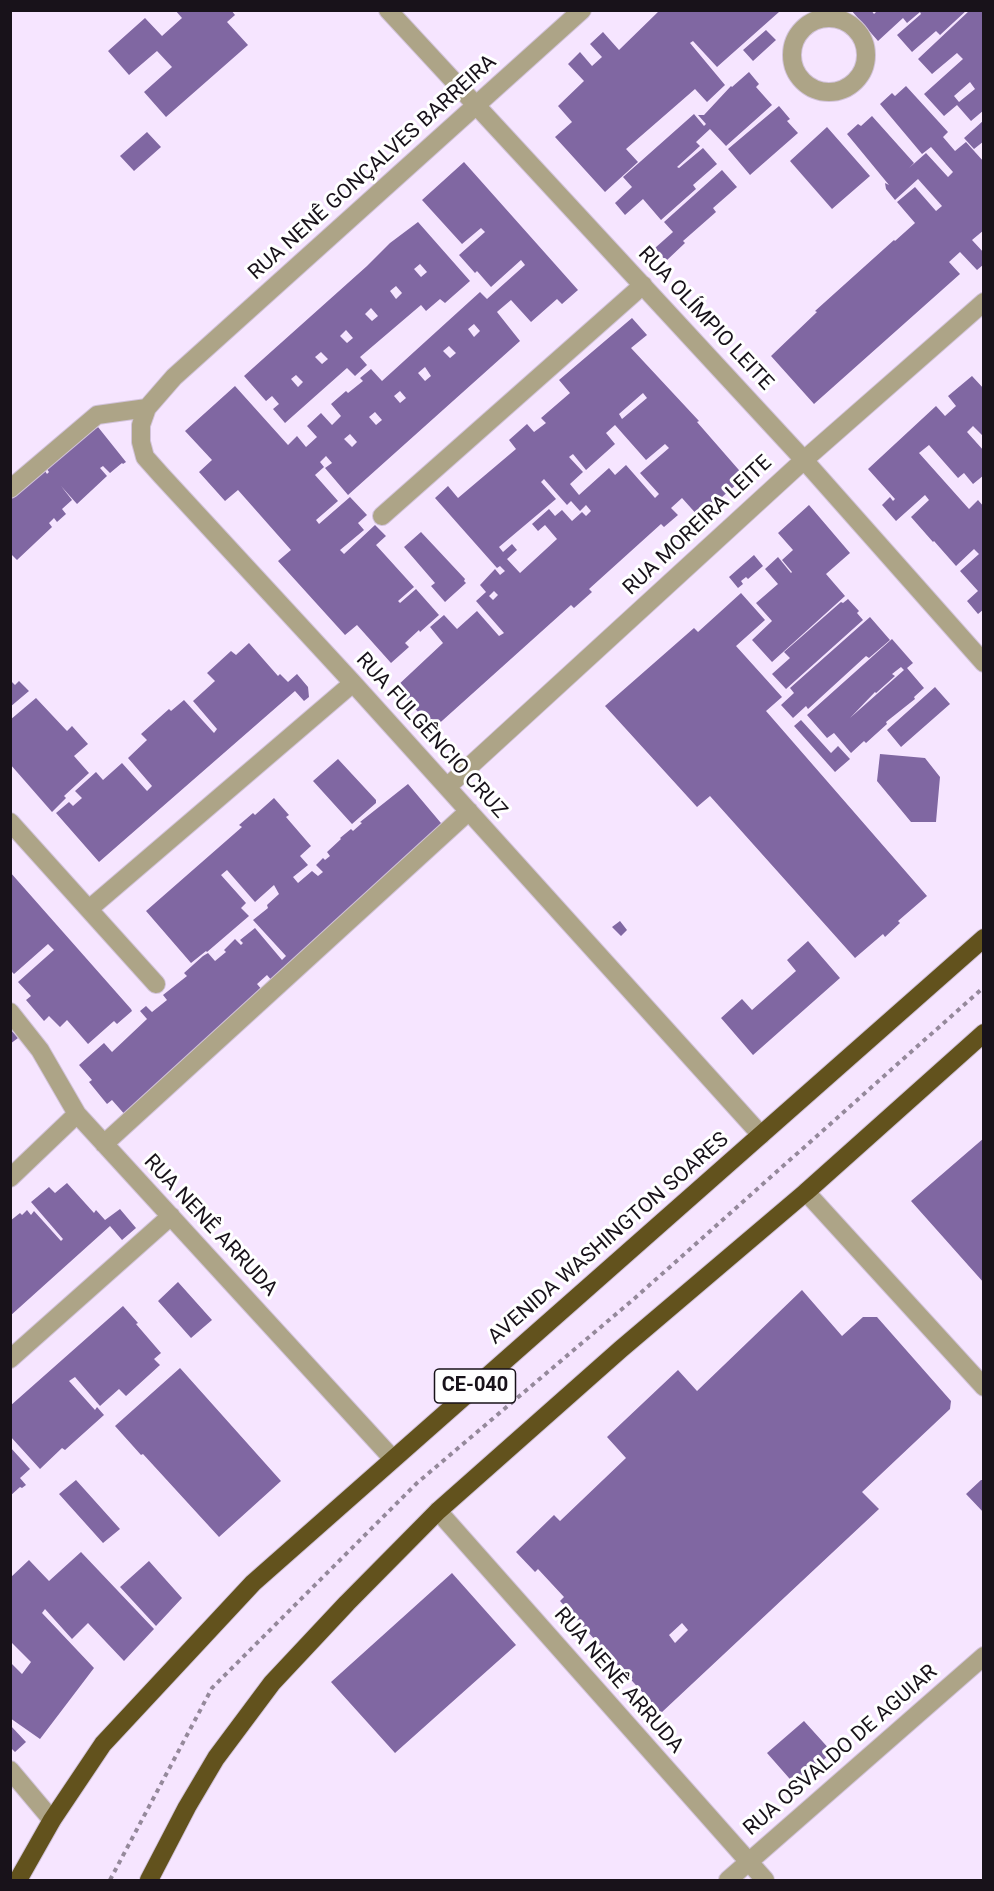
<!DOCTYPE html>
<meta charset="utf-8">
<style>
body{margin:0}
#map{position:relative;width:994px;height:1891px;overflow:hidden;background:#f6e5ff;font-family:Roboto,sans-serif}
canvas{display:block}
.frame{position:absolute;inset:0;border:12px solid #18121a;pointer-events:none}
</style>
<div id="map">
<canvas width="994" height="1891"></canvas>
<div class="frame"></div>
</div>
<script>
const ctx = document.querySelector('canvas').getContext('2d');
ctx.lineJoin = 'round';
function fill(path, color) { ctx.fillStyle = color; ctx.fill(path, 'evenodd'); }
const poly = rows => new Path2D(rows.map(r => 'M' + r).join(''));
function strokePath(path, color, width, dash) { ctx.strokeStyle = color; ctx.lineWidth = width; ctx.lineCap = dash ? 'butt' : 'round'; ctx.setLineDash(dash || []); ctx.stroke(path); }
function write(font, color, halo, rows, align = 'center') {
  ctx.font = font + ' Roboto,sans-serif'; ctx.lineWidth = 6; ctx.setLineDash([]); ctx.textBaseline = 'middle'; ctx.strokeStyle = halo; ctx.fillStyle = color; for (const [text, x, y, turn = 0] of rows) {
    ctx.save(); ctx.translate(x, y); ctx.rotate((+turn || 0) * Math.PI / 180); ctx.textAlign = isNaN(turn) ? turn : align; if (halo) ctx.strokeText(text, 0, 0); ctx.fillText(text, 0, 0); ctx.restore();
  }
}
fill(poly([
 [175,10,231,10,235,15,227,22,248,45,166,117,144,92,172,67,157,51,129,75,108,51,145,18,162,36,182,18],
 [660,10,779,12,717,67,693,41,690,43,725,85,707,102,695,89,626,149,638,162,605,192,555,137,572,122,558,106,584,81,568,64,580,52,592,66,602,57,590,44,603,32,619,50],
 [851,10,871,10,874,14,878,10,967,10,940,35,936,31,912,52,897,35,921,14,920,12,907,23,903,18,878,41],
 [970,10,981,10,984,14,984,110,971,121,957,105,944,116,924,94,963,59,957,53,932,74,918,59],
 [970,82,975,89,959,102,954,96],
 [766,30,776,40,753,61,743,50],
 [749,72,759,84,756,87,772,105,726,146,710,129,696,142,700,146,677,167,679,168,703,148,717,164,693,185,696,189,661,220,643,199,625,215,615,203,632,187,623,177,694,114,704,126,706,124,698,115,704,115,731,86,732,87],
 [906,86,948,132,943,137,955,151,966,142,984,162,984,230,972,240,984,253,984,264,977,270,960,252,949,262,960,274,814,404,771,356,817,312,815,311,894,240,895,241,915,223,897,202,915,187,936,211,942,206,918,179,895,200,886,189,885,183,889,185,847,134,858,124,861,126,872,116,914,163,909,168,926,153,948,177,953,172,931,147,922,154,880,104,892,93,895,96],
 [779,106,790,119,787,121,798,133,750,175,728,149],
 [984,120,984,141,974,149,964,138],
 [827,127,870,176,832,209,790,161],
 [147,132,161,147,134,171,120,156],
 [464,162,578,290,562,304,557,299,531,322,511,300,498,311,497,312,520,341,348,495,325,468,332,463,326,456,320,462,324,467,315,475,338,501,316,520,319,524,350,497,367,515,358,523,364,530,340,550,344,554,375,525,386,536,376,545,414,587,398,601,400,603,416,589,439,615,420,632,419,630,405,643,409,647,391,663,357,625,345,635,278,561,291,550,238,490,225,501,199,472,212,460,185,431,235,386,288,445,297,436,306,447,317,437,307,426,321,413,332,425,341,416,331,404,346,391,348,393,363,381,360,378,371,369,382,381,480,292,487,299,525,265,521,260,491,287,477,271,475,273,459,255,485,232,481,228,462,244,422,200],
 [474,324,480,331,474,337,468,329],
 [449,346,456,353,450,358,443,351],
 [425,367,431,376,425,381,418,373],
 [400,391,406,398,400,403,394,396],
 [375,412,382,420,376,425,369,417],
 [350,434,357,442,352,447,344,439],
 [722,170,737,187,713,208,716,212,683,241,685,243,666,261,655,248,673,232,664,222],
 [418,222,470,281,445,303,440,299,426,311,421,305,360,357,367,365,355,376,347,368,285,423,273,409,279,404,272,396,266,401,244,376,367,266,390,243],
 [420,264,427,272,421,277,414,269],
 [396,286,402,293,396,299,390,291],
 [371,308,378,316,372,321,365,314],
 [346,330,353,338,347,343,340,336],
 [321,352,328,359,322,364,315,357],
 [296,375,303,382,298,387,291,379],
 [632,318,647,335,631,348,699,421,697,422,745,477,699,517,682,498,671,508,678,515,664,527,661,524,589,589,592,592,574,608,571,605,433,729,396,687,443,643,430,627,444,615,457,629,477,611,499,636,504,633,476,601,486,592,480,585,495,569,500,575,505,571,500,566,497,568,435,498,448,486,458,498,516,449,509,440,527,424,534,432,546,423,541,418,570,393,559,380],
 [643,393,647,398,622,419,619,414],
 [615,425,646,460,665,444,669,448,640,473,659,494,655,498,626,465,615,475,609,468,579,495,570,484,583,472,569,457,573,454,586,470,615,444,606,433],
 [544,479,567,505,571,501,580,511,586,505,591,511,586,516,582,512,572,521,562,510,555,516,549,509,532,524,538,531,545,525,557,539,520,573,507,559,517,550,512,544,503,552,499,547,556,499,541,482],
 [494,591,498,595,493,600,489,596],
 [972,376,984,389,984,437,973,426,967,432,984,451,984,475,973,484,964,473,958,478,929,445,919,453,969,509,978,500,984,507,984,609,978,614,967,601,978,591,960,571,979,554,974,549,956,566,934,541,933,542,911,517,929,500,925,495,896,521,882,505,890,497,893,501,895,499,868,469,936,406,945,416,956,406,948,396],
 [98,427,126,462,123,464,122,463,110,473,103,466,100,468,107,476,77,504,61,486,72,500,62,509,66,514,57,522,54,518,49,523,52,527,17,560,10,553,10,499,45,471,47,474,49,472,44,465],
 [809,505,850,553,826,574,845,596,772,662,752,640,772,621,756,603,778,584,765,569,778,557,791,573,792,572,782,560,793,550,778,533],
 [421,532,465,579,464,581,466,583,445,602,431,586,435,583,404,547],
 [754,555,763,566,748,579,746,577,741,581,743,584,738,588,729,577],
 [741,593,765,620,736,646,782,697,766,711,927,896,898,921,900,923,885,937,883,934,855,958,710,796,697,807,605,706,694,628,698,632],
 [848,599,859,611,857,613,863,620,786,689,772,674,790,658,784,652,841,602,843,603],
 [870,617,890,640,869,658,866,656,808,709,806,706,793,718,781,705,794,693,790,688],
 [892,639,913,663,907,668,924,688,914,697,915,699,886,722,887,724,866,743,864,741,851,753,834,733,827,738,807,715],
 [901,667,904,670,850,718,875,692,876,693,895,676,892,674],
 [249,643,278,676,280,674,288,682,297,674,308,687,309,697,304,701,295,691,99,862,56,813,69,802,73,806,82,798,75,791,96,772,103,780,122,763,147,791,152,786,128,758,147,740,141,734,169,709,171,711,184,700,214,733,217,729,193,701,215,681,207,673,231,651,236,655],
 [10,680,15,685,19,681,29,691,10,707],
 [935,687,950,704,901,747,887,730],
 [36,698,67,731,72,726,88,744,74,756,89,773,64,796,66,798,52,812,10,764,10,720],
 [801,720,831,753,838,746,850,759,835,772,794,726],
 [880,754,925,758,940,777,936,822,911,822,877,781],
 [338,759,376,800,376,803,352,824,313,781],
 [408,784,446,829,273,982,267,975,257,984,264,992,127,1117,112,1100,107,1104,89,1082,92,1080,79,1065,104,1043,112,1052,147,1019,140,1011,146,1006,152,1012,167,1000,163,995,187,976,184,973,203,956,208,953,215,961,226,952,224,950,235,939,241,945,243,943,240,940,255,928,282,960,286,956,253,920,268,908,267,905,279,894,274,885,255,902,227,870,221,875,246,903,241,908,249,916,207,952,206,951,191,963,146,911,242,827,239,825,253,813,255,815,274,798,289,815,286,817,311,846,300,856,308,865,293,877,298,883,312,871,318,876,323,872,316,865,323,858,325,860,330,856,327,852,341,839,340,838,351,829,353,831,362,823,360,822],
 [10,872,131,1009,132,1011,117,1024,114,1021,88,1044,67,1020,60,1027,49,1016,44,1021,26,1000,31,996,18,982,54,950,48,944,14,974,10,970],
 [620,921,627,930,621,936,612,927],
 [808,941,840,978,753,1055,721,1018,742,999,752,1010,796,971,787,960],
 [10,1029,18,1038,10,1044],
 [984,1138,984,1283,911,1201],
 [67,1183,94,1213,96,1210,105,1220,120,1209,136,1228,122,1240,110,1226,10,1316,10,1221,20,1213,22,1215,27,1210,31,1215,34,1211,61,1241,63,1239,31,1202,49,1187,55,1193],
 [178,1282,212,1320,191,1338,158,1301],
 [802,1290,842,1336,863,1317,877,1317,951,1401,950,1409,862,1492,879,1509,661,1713,560,1601,564,1597,538,1569,535,1572,516,1552,554,1515,560,1521,626,1458,607,1437,678,1370,697,1391],
 [682,1623,688,1630,675,1643,669,1635],
 [123,1306,138,1323,136,1324,161,1353,154,1359,160,1365,126,1396,119,1389,100,1406,75,1377,69,1381,95,1410,97,1407,104,1415,65,1450,62,1448,40,1469,10,1436,10,1406],
 [180,1368,281,1481,219,1537,143,1454,141,1455,115,1426],
 [10,1447,30,1469,20,1478,26,1485,22,1488,20,1487,10,1496],
 [76,1480,120,1529,103,1543,59,1494],
 [981,1480,984,1480,984,1513,966,1494],
 [81,1552,154,1629,124,1661,88,1623,72,1639,45,1609,42,1613,94,1668,40,1739,10,1718,10,1662,22,1674,31,1662,10,1641,10,1578,29,1560,49,1581],
 [149,1561,182,1598,156,1626,120,1587],
 [452,1573,516,1645,395,1753,331,1682],
 [804,1721,832,1752,796,1786,767,1753],
 [10,1725,26,1742,15,1752,10,1747]
]), '#8067a2');
const minor = poly([
 [388,10,804,460,984,663],
 [582,10,174,377,147,408,141,425,141,442,145,457,161,475,353,683,761,1135],
 '792 55a37 37 0 1 1 74 0a37 37 0 1 1-74 0Z',
 [10,489,97,415,147,408],
 [382,516,643,285],
 [447,787,804,460,984,302],
 [10,822,156,984],
 [89,909,353,683],
 [10,1012,40,1050,77,1114,392,1458],
 [104,1144,469,811],
 [10,1178,77,1114],
 [806,1192,984,1387],
 [10,1359,171,1216],
 [438,1511,765,1880],
 [10,1770,52,1820],
 [728,1880,984,1656]
]);
const highway = poly([
 [18,1880,52,1820,103,1744,253,1583,984,938],
 [149,1880,187,1807,216,1758,272,1683,347,1603,438,1511,621,1349,806,1192,984,1033]
]);
strokePath(minor, '#d2c3da', 20);
strokePath(highway, '#d2c3da', 20);
strokePath(poly([
 [110,1880,212,1688,417,1483,635,1298,984,987]
]), '#95899b', 4, [4.5, 4.5]);
strokePath(minor, '#ada487', 18);
strokePath(highway, '#62521d', 18);
for (const [x, y, w] of [
 [475,1386,81]
]) { const box = new Path2D(); box.roundRect(x - w / 2, y - 17, w, 34, 4.5); ctx.fillStyle = '#fff'; ctx.fill(box); strokePath(box, '#18121a', 1.5); }
write('bold 20px', '#18121a', null, [
 ["CE-040",475,1386]
]);
write('21px', '#18121a', '#fff', [
 ["RUA NENÊ GONÇALVES BARREIRA",373,168,-42],
 ["RUA OLÍMPIO LEITE",705,319,47],
 ["RUA MOREIRA LEITE",698,526,-43],
 ["RUA FULGÊNCIO CRUZ",431,736,48],
 ["RUA NENÊ ARRUDA",210,1226,47],
 ["AVENIDA WASHINGTON SOARES",609,1239,-41],
 ["RUA NENÊ ARRUDA",618,1681,49],
 ["RUA OSVALDO DE AGUIAR",841,1751,-41]
]);
</script>
